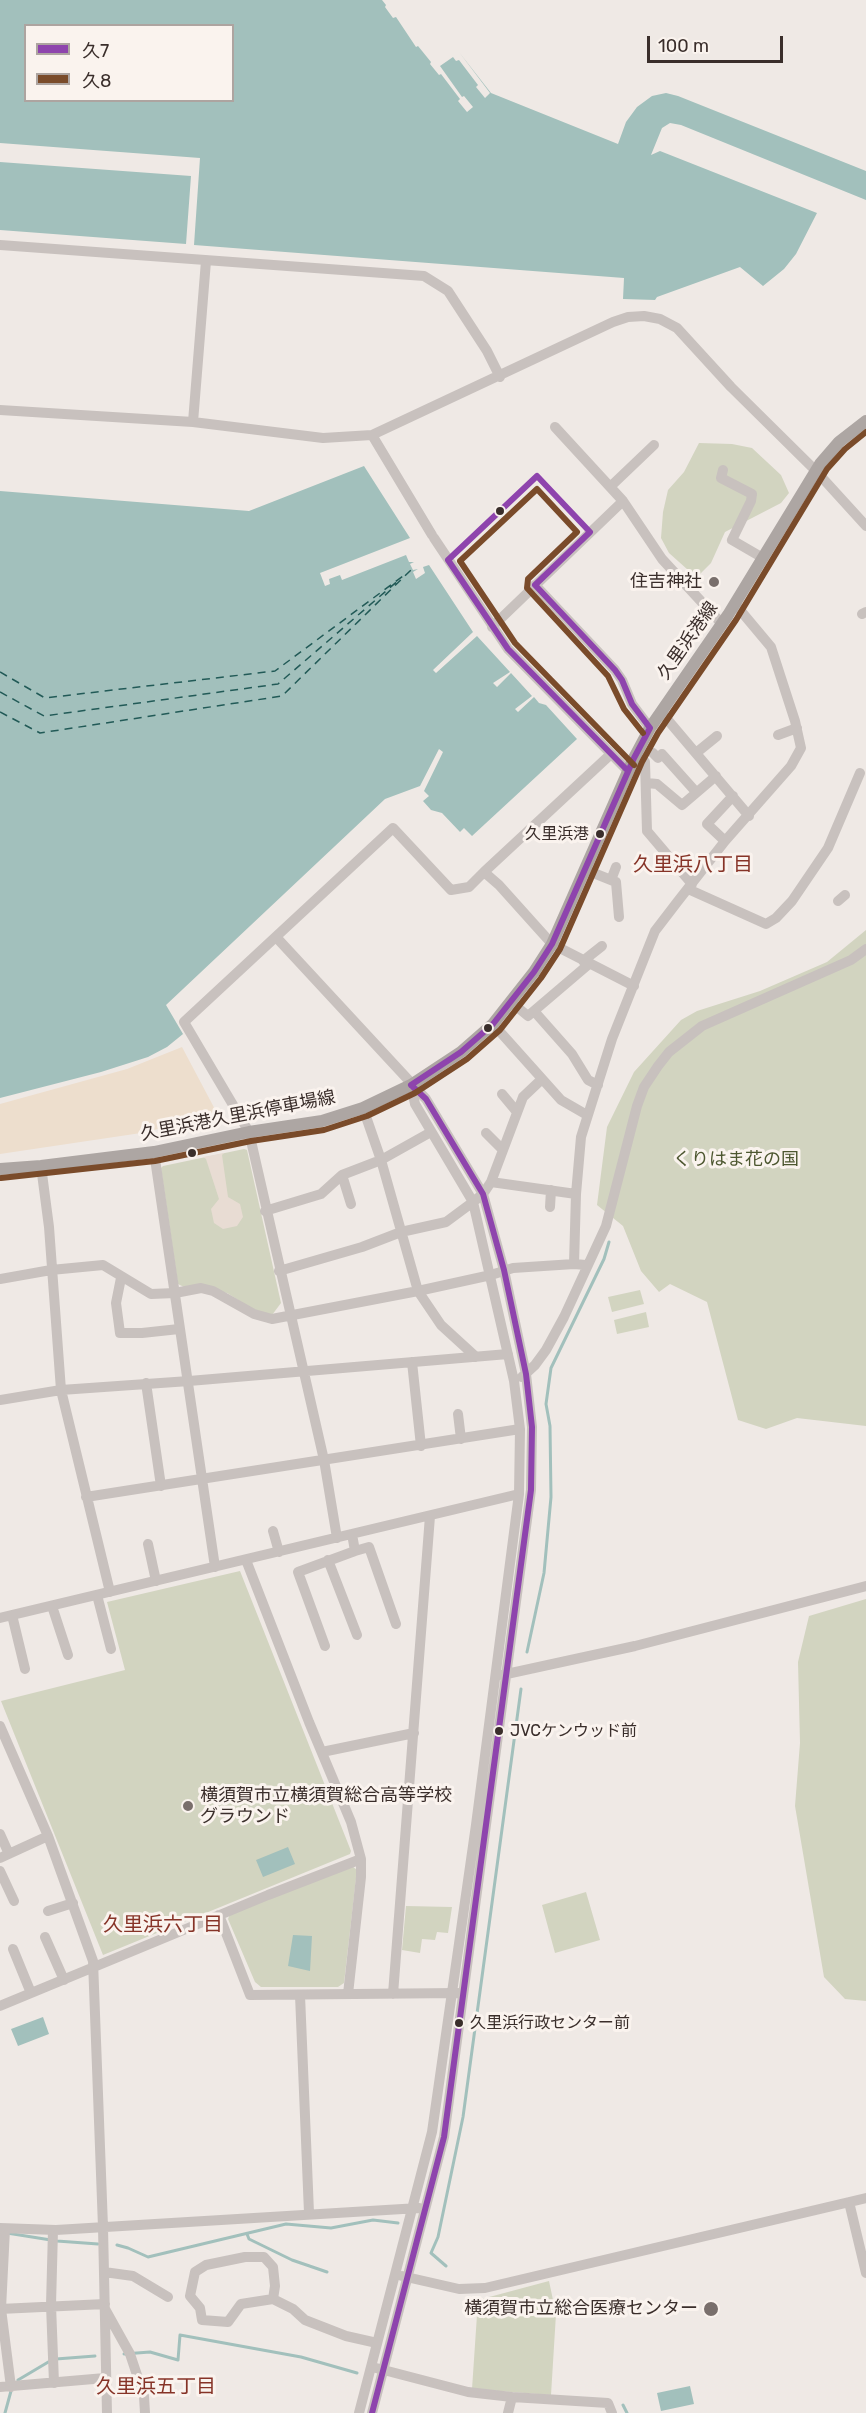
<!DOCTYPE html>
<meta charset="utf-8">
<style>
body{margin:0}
#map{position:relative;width:866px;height:2413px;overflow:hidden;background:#efe9e5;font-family:Rubik,"Noto Sans JP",sans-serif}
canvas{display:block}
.legend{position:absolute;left:24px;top:24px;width:210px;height:78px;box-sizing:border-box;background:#faf3ee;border:2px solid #ada4a0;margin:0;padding:8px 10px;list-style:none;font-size:18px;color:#3a2e2b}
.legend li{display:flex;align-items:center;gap:12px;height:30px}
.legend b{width:30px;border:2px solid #ada4a0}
.scale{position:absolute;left:647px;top:36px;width:136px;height:27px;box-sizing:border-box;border:3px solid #3a2e2b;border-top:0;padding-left:8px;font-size:18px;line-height:21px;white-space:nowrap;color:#3a2e2b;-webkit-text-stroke:4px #faf3ee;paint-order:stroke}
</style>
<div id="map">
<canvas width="866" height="2413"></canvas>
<ul class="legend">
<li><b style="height:8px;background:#8e44ad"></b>久7</li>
<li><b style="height:8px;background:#7a4b2a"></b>久8</li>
</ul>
<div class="scale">100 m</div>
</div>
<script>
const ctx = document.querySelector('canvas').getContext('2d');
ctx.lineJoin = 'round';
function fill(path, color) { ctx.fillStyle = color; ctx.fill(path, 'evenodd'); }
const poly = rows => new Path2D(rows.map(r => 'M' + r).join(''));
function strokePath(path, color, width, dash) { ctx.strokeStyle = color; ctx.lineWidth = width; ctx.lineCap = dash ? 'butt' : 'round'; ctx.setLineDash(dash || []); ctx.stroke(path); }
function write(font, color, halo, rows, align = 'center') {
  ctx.font = font + ' Rubik,"Noto Sans JP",sans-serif'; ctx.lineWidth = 6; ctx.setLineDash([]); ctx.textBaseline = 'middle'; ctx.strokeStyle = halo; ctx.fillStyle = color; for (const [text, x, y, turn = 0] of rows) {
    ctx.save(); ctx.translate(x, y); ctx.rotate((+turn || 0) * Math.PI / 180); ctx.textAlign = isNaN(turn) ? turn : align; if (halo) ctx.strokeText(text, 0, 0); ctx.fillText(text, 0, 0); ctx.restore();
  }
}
fill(poly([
 [699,443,732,444,752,448,781,475,789,493,781,503,725,532,711,563,700,574,688,570,669,553,661,538,663,512,668,490,684,472],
 [866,930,866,1426,797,1418,766,1429,738,1420,707,1302,670,1284,659,1292,641,1271,623,1226,597,1205,607,1127,634,1072,681,1020,697,1011,760,991,827,962],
 [244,1149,247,1150,281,1303,272,1315,256,1311,227,1293,184,1287,178,1284,161,1168,163,1166],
 [640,1290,644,1304,612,1312,608,1297],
 [646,1312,649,1327,617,1334,614,1320],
 [240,1571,351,1851,350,1854,103,1955,1,1701,125,1670,107,1602],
 [866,1599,866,2001,845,1999,824,1977,795,1806,800,1743,798,1662,809,1616],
 [352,1866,357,1870,344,1983,338,1987,261,1987,255,1982,228,1919,230,1914],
 [586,1892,600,1940,555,1953,542,1905],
 [406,1906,452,1907,448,1933,437,1932,435,1940,422,1939,420,1953,402,1950],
 [549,2281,556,2314,551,2395,472,2389,478,2300]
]), '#d2d4c0');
fill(poly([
 [182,1047,218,1115,141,1133,0,1154,0,1104,127,1069]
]), '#eddecd');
fill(poly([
 [224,1153,222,1155,228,1197,240,1204,243,1217,237,1226,223,1229,214,1223,211,1209,219,1199,206,1159,203,1157]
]), '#e8dcd3');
fill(poly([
 [0,0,382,0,386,5,385,7,393,18,396,17,416,47,418,46,431,62,430,64,439,75,441,74,460,99,458,101,467,112,473,107,464,96,462,97,440,66,453,57,456,61,459,60,478,85,476,87,485,98,490,93,459,52,491,93,618,144,626,122,637,107,652,96,666,93,678,96,866,171,866,200,681,125,670,123,662,128,651,155,660,151,817,213,796,254,784,269,763,286,740,267,657,297,655,300,623,299,624,278,194,245,200,158,0,143],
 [26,26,232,26,232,100,26,100],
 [0,162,191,176,186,244,0,230],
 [364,466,410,538,320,573,325,586,330,584,329,579,340,575,342,580,406,555,409,562,414,562,410,564,413,570,418,569,413,572,416,579,425,573,423,567,429,565,473,632,433,670,436,673,477,636,510,672,493,683,497,687,511,673,532,696,515,709,518,712,534,697,539,703,546,705,577,739,472,836,464,828,460,832,442,813,431,810,423,801,429,796,424,791,443,752,439,749,420,786,385,799,166,1005,183,1034,167,1047,148,1057,101,1072,0,1098,0,491,249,511],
 [288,1847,295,1864,263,1877,256,1860],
 [293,1935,312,1936,310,1971,288,1966],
 [43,2017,49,2034,18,2046,11,2029],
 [690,2386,694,2404,661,2411,657,2393]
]), '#a2c0bc');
strokePath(poly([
 [527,1652,544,1573,551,1497,550,1426,546,1404,551,1368,604,1259,609,1242],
 [7,2233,57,2241,98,2244],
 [247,2234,249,2239,292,2260,327,2272],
 [117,2245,128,2248,148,2257,286,2224,331,2228,373,2220,398,2223],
 [446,2266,431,2253,438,2237,463,2117,521,1689],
 [124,2354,150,2352,178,2360,180,2335,301,2357,357,2373],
 [56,2359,95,2356],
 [18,2380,50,2361],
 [623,2405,627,2413],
 [5,2413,11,2391]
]), '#a2c0bc', 3);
strokePath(poly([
 [0,672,45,698,275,671,407,573],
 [0,692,44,716,278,684,400,579],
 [0,712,40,733,282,696,412,569]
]), '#225a57', 1.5, [8, 6]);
strokePath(poly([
 [0,245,424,276,448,291,487,351,500,377],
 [0,410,193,422,323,438,372,435,613,322,628,317,644,316,660,319,677,328,731,387,816,471,866,526],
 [193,422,206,261],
 [555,427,623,501,662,559,722,624],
 [372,435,432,535],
 [723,470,721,478,752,494,751,501,732,540,763,558],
 [610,487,654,445],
 [434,538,508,649,628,771],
 [535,585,615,670,622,680,632,704,650,728],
 [862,614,866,612],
 [492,627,623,501],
 [661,712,749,816],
 [778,735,797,728],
 [653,753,658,758,662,754,696,792],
 [696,753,717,736],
 [611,754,484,872,499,885,552,944,634,986],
 [634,758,645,762,647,831,692,884],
 [647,783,657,784,682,805,716,776],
 [725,841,707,824,733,796],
 [616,867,611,880,616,882,619,917],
 [586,870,616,882],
 [688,889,766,924,776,918,792,901,828,848,860,773],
 [838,901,845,895],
 [276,937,426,1099,483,1194,504,1270,526,1374,532,1427,531,1490,444,2137,372,2413],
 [583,961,602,946],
 [511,1002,528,1016,589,964],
 [534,1011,572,1054,588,1080,598,1085],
 [493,1024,561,1100,587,1115],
 [502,1094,517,1112],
 [363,1108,381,1160,418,1291,441,1325,476,1357],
 [486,1133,503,1150],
 [154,1152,215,1567],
 [41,1166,49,1227,61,1390,110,1592],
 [342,1175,351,1204],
 [491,1182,576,1194],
 [550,1207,551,1190],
 [265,1211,321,1194,342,1175,381,1160,431,1132],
 [586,1265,574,1264,576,1194,581,1137,612,1039,649,946,655,931,678,901,725,841,791,766,801,748,795,721,771,647,735,604],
 [279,1271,362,1247,401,1232,446,1222,473,1202,483,1194,491,1182,523,1097,542,1079],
 [121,1278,116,1303,120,1333,142,1333,179,1329],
 [0,1279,51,1270,103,1265,151,1294,175,1293,201,1288,213,1291,254,1314,272,1319,418,1291,491,1275,513,1268,574,1264],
 [412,1362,421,1446],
 [522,1377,535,1365,546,1350,564,1317,606,1226,637,1106,644,1087,658,1066,669,1052,702,1026,851,960,866,949],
 [146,1383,161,1486],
 [0,1400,61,1390,189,1381,508,1354],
 [458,1414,461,1439],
 [86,1497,520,1429],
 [273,1531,279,1552],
 [352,1534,355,1551,369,1547,396,1624],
 [337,1538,324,1460,249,1132,184,1022,393,828,451,890,469,887,484,872],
 [148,1544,156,1581],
 [246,1560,309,1722,351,1822,361,1859,361,1877,348,1994],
 [328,1560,357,1635],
 [97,1595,111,1649],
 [52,1606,68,1655],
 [12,1615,25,1669],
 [0,1618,519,1494],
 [325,1646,298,1572,355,1551],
 [502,1675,635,1646,866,1586],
 [0,1726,48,1836,93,1961,103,2227,107,2413],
 [322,1752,414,1733],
 [0,1834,9,1854],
 [0,1858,48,1836],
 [0,1871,14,1901],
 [48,1911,73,1903],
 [219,1915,250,1995,458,1993],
 [45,1937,64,1980],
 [13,1949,31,1993],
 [393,1994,430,1516],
 [300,1995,309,2213],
 [0,2006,268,1895,361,1859],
 [849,2202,866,2273],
 [0,2228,56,2230,419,2208],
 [5,2229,1,2309,11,2387],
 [53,2230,51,2305,54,2383],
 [104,2272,133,2276,168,2297],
 [402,2276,459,2289,485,2288,866,2198],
 [273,2299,275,2286,273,2267,264,2257,245,2257,206,2265,195,2272,190,2296,200,2308,202,2320,228,2322,241,2304,273,2299,293,2309,305,2320,346,2336,377,2343],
 [0,2309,105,2304],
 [105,2309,130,2354,144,2396,145,2413],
 [376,2368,468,2392,512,2397,608,2403,612,2413],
 [0,2387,105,2378],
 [359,2413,432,2132,476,1825,519,1494,520,1429,514,1381,473,1202,415,1104,411,1085],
 [508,2413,512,2397]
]), '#c8c1be', 10);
strokePath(poly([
 [0,1169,41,1166,154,1152,249,1132,322,1121,363,1108,411,1085,461,1052,493,1024,534,972,552,944,634,758,650,728,728,615,820,464,839,442,866,421]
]), '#ada6a3', 12);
strokePath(poly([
 [411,1085,461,1052,493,1024,534,972,552,944,634,758,650,728,632,704,622,680,615,670,535,585,590,532,537,476,448,560,508,649,628,771],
 [372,2413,444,2137,531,1490,532,1427,526,1374,504,1270,483,1194,426,1099,411,1085]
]), '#8e44ad', 6);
strokePath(poly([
 [634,765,515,643,460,561,537,489,577,532,528,579,527,588,608,676,624,709,643,733],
 [1,1178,155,1161,251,1141,324,1130,367,1116,415,1093,467,1059,500,1030,541,978,560,949,642,762,658,733,736,620,827,469,845,449,866,432]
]), '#7a4b2a', 6);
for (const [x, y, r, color] of [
 [500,511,5,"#3a2e2b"],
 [714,582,6,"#796f6c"],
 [600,834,5,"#3a2e2b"],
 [488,1028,5,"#3a2e2b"],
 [192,1153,5,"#3a2e2b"],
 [499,1731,5,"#3a2e2b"],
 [188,1806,6,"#796f6c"],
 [459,2023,5,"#3a2e2b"],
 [711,2309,8,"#796f6c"]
]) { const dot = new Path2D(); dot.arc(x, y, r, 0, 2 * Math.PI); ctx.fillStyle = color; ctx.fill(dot); strokePath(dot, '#faf3ee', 2); }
write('16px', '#3a2e2b', '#faf3ee', [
 ["久里浜港",589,834,"right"],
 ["JVCケンウッド前",510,1731],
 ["久里浜行政センター前",470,2023]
], 'left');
write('18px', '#3a2e2b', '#faf3ee', [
 ["住吉神社",702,582],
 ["横須賀市立横須賀総合高等学校",200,1796,"left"],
 ["グラウンド",200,1817,"left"],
 ["横須賀市立総合医療センター",698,2309]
], 'right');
write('18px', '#3a2e2b', '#faf3ee', [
 ["久里浜港線",688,641,-55],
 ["久里浜港久里浜停車場線",238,1116,-11]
]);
write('18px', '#4d5730', '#faf3ee', [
 ["くりはま花の国",736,1160]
]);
write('20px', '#863327', '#faf3ee', [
 ["久里浜八丁目",693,865],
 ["久里浜六丁目",163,1925],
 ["久里浜五丁目",156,2387]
]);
</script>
